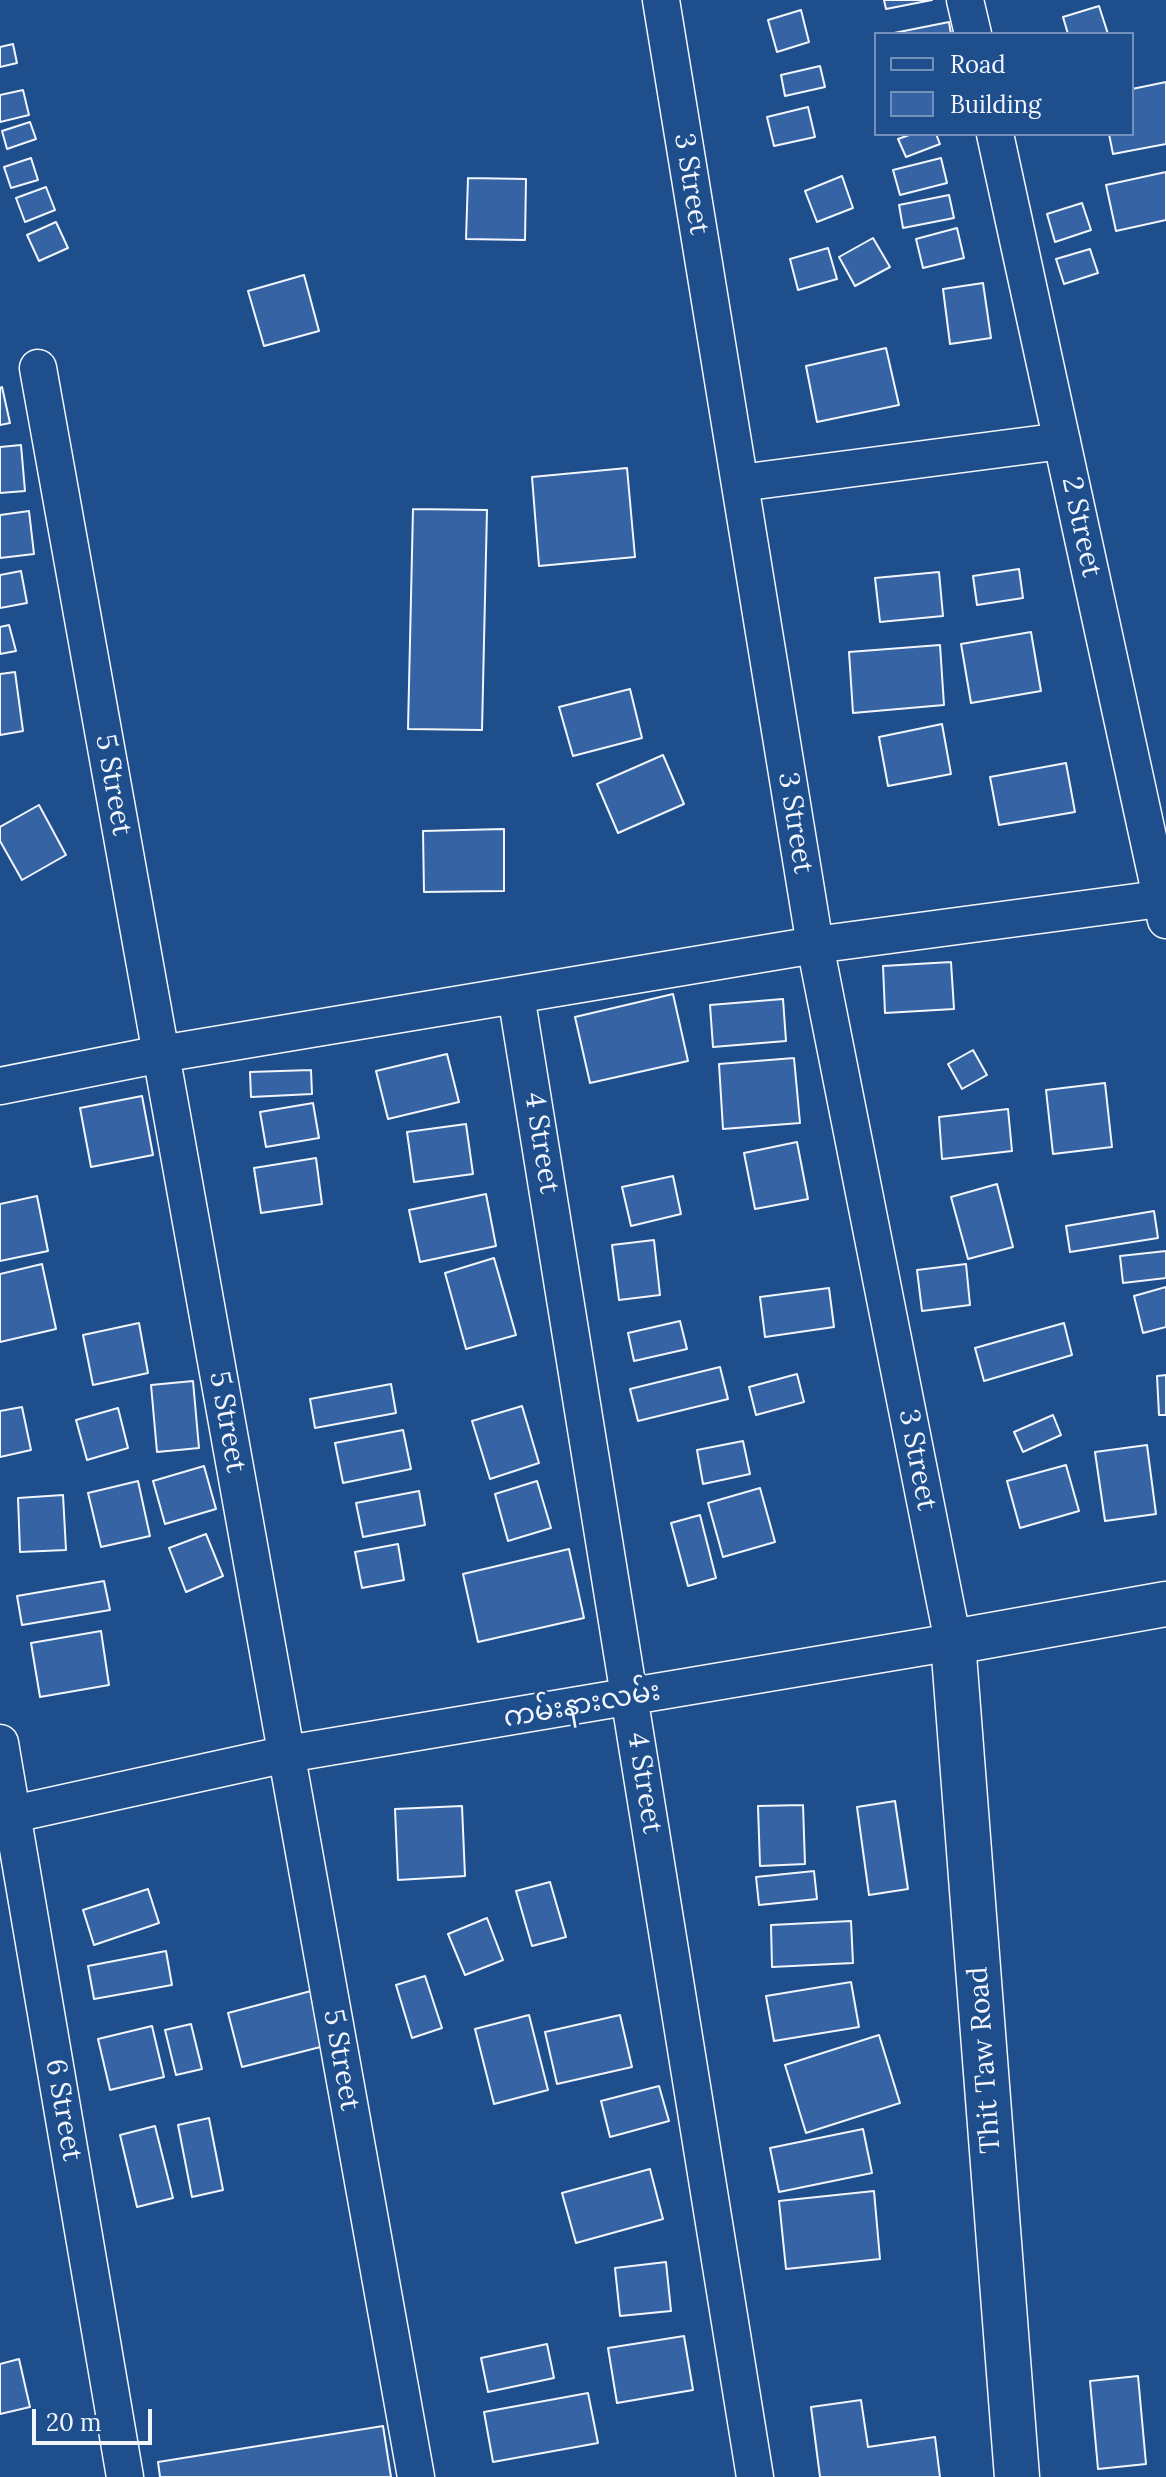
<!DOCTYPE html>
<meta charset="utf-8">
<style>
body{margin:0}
#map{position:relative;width:1166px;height:2477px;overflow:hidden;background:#1f4e8c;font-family:Lora,serif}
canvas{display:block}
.legend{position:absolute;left:874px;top:32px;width:260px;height:104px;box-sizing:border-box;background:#1f4e8c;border:2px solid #7391ba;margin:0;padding:10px 14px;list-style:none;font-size:24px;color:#f2f6ff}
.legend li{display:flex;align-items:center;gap:16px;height:40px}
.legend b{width:40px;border:2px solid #7391ba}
.scale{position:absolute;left:32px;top:2409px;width:120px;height:36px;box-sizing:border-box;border:4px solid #f2f6ff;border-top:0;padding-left:10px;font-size:24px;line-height:28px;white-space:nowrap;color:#f2f6ff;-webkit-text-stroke:6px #1f4e8c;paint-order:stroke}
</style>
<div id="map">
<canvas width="1166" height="2477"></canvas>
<ul class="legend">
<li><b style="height:10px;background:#1f4e8c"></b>Road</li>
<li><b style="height:22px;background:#3563a3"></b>Building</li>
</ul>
<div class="scale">20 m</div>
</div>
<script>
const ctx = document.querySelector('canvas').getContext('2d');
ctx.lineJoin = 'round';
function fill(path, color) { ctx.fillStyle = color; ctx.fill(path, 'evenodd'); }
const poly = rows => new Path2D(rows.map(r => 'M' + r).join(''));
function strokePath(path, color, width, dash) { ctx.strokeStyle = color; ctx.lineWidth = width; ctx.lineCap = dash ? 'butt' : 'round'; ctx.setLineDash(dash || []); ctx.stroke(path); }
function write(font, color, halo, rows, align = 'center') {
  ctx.font = font + ' Lora,"Noto Sans Myanmar",serif'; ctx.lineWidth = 6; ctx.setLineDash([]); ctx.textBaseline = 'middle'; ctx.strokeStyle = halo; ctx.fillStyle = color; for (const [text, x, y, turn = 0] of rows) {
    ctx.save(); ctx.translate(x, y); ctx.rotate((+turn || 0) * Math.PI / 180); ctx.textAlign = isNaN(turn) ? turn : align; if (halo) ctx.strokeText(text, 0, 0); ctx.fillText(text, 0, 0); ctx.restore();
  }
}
const building = poly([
 [884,0,932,0,886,9,884,0],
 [1099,6,1108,34,1068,34,1063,17,1099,6],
 [801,10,809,42,777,52,768,20,801,10],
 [949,22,951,34,889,34,949,22],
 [13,44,17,63,0,67,0,47,13,44],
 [820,66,825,87,785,96,781,75,820,66],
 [1166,82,1166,144,1113,154,1109,134,1132,134,1132,89,1166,82],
 [23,90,29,115,0,122,0,95,23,90],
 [808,107,815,137,774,146,767,117,808,107],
 [30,122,36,139,7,149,2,131,30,122],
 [912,134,936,134,940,144,906,157,898,139,912,134],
 [31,158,38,180,11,188,4,167,31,158],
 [941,158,947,183,900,195,893,170,941,158],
 [1166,172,1166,220,1116,231,1106,185,1166,172],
 [842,176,853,208,817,222,805,191,842,176],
 [468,178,526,179,525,240,466,239,468,178],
 [46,187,55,210,25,222,16,198,46,187],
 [949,195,954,218,903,228,899,205,949,195],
 [1082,203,1091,230,1055,242,1047,214,1082,203],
 [56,222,68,248,39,261,27,235,56,222],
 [957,228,964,258,923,268,916,239,957,228],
 [873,238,890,267,855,286,839,257,873,238],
 [828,248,837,279,798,290,790,259,828,248],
 [1090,249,1098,273,1064,284,1056,259,1090,249],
 [304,275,319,331,264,346,248,291,304,275],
 [983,283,991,338,950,344,943,289,983,283],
 [886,348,899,405,817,422,806,366,886,348],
 [2,387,10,423,0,425,0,388,2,387],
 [21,445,25,491,0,493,0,447,21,445],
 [627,468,635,557,539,566,532,477,627,468],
 [413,509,487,510,482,730,408,729,413,509],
 [29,511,34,554,0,558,0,515,29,511],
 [1019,569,1023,598,977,605,973,576,1019,569],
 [21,571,27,603,0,608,0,575,21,571],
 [939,572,943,616,880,622,875,578,939,572],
 [9,625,16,651,0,654,0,627,9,625],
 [1031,632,1041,691,971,703,961,644,1031,632],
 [940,645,944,705,853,713,849,652,940,645],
 [15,672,23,731,0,735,0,674,15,672],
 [630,689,642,738,573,756,559,707,630,689],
 [942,724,951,774,888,786,879,737,942,724],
 [663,755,684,804,618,833,597,784,663,755],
 [1066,763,1075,812,999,825,990,777,1066,763],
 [39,805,66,855,22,880,0,841,0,827,39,805],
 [504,829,504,891,424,892,423,831,504,829],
 [951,962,954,1009,885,1013,883,966,951,962],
 [673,994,688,1061,590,1083,575,1017,673,994],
 [783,999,786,1041,713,1047,710,1005,783,999],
 [973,1050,987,1075,962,1089,948,1064,973,1050],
 [447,1054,459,1102,388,1119,376,1071,447,1054],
 [794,1058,800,1123,723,1129,719,1064,794,1058],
 [311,1070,312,1094,251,1097,250,1072,311,1070],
 [1105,1083,1112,1147,1053,1154,1046,1090,1105,1083],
 [142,1096,153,1155,91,1167,80,1108,142,1096],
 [313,1103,319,1138,266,1147,260,1112,313,1103],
 [1008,1109,1012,1151,942,1159,939,1117,1008,1109],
 [466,1124,473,1174,414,1182,407,1132,466,1124],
 [797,1142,808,1199,755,1209,744,1153,797,1142],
 [316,1158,322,1204,261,1213,254,1168,316,1158],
 [673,1176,681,1214,631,1226,622,1187,673,1176],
 [997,1184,1013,1247,968,1259,951,1197,997,1184],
 [486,1194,496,1246,420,1262,409,1210,486,1194],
 [37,1196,48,1251,0,1261,0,1204,37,1196],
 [1154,1211,1158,1238,1070,1252,1066,1226,1154,1211],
 [654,1240,660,1295,619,1300,612,1245,654,1240],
 [1166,1251,1166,1278,1123,1283,1120,1256,1166,1251],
 [494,1258,516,1335,466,1349,445,1273,494,1258],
 [42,1264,56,1329,0,1342,0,1274,42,1264],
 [966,1264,970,1305,922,1311,917,1270,966,1264],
 [1166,1287,1166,1327,1143,1333,1134,1296,1166,1287],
 [829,1288,834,1327,765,1337,760,1297,829,1288],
 [680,1321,687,1349,634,1361,628,1333,680,1321],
 [139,1323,148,1373,93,1385,83,1335,139,1323],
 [1064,1323,1072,1355,984,1381,975,1348,1064,1323],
 [720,1367,728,1399,638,1421,630,1389,720,1367],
 [797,1374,804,1402,756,1415,749,1387,797,1374],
 [1166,1375,1166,1415,1159,1415,1157,1376,1166,1375],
 [193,1381,199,1448,157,1452,151,1385,193,1381],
 [391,1384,396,1413,315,1428,310,1399,391,1384],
 [522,1406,539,1463,490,1479,472,1421,522,1406],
 [22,1407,31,1450,0,1457,0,1411,22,1407],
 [118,1408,128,1448,87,1460,76,1420,118,1408],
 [1053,1415,1061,1435,1023,1452,1014,1432,1053,1415],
 [403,1430,411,1469,343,1483,335,1443,403,1430],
 [743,1441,750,1474,703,1484,697,1450,743,1441],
 [1147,1445,1156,1514,1105,1521,1095,1452,1147,1445],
 [1066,1465,1079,1511,1020,1528,1007,1481,1066,1465],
 [204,1466,216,1509,165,1524,153,1481,204,1466],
 [138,1481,150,1536,101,1547,88,1493,138,1481],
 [537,1481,551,1528,508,1541,495,1494,537,1481],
 [760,1488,775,1542,723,1557,708,1503,760,1488],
 [419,1491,425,1525,363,1537,356,1503,419,1491],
 [63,1495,66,1550,20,1552,18,1498,63,1495],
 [700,1515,716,1578,688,1586,671,1523,700,1515],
 [206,1534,223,1576,186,1592,169,1548,206,1534],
 [398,1544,404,1580,362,1588,355,1552,398,1544],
 [569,1549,584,1618,478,1642,463,1574,569,1549],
 [104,1581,110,1610,22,1625,17,1596,104,1581],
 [101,1631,109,1685,40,1697,31,1643,101,1631],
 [895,1801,908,1889,869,1895,857,1807,895,1801],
 [803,1805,805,1864,760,1866,758,1806,803,1805],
 [462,1806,465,1876,398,1880,395,1809,462,1806],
 [814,1871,817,1899,759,1905,756,1877,814,1871],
 [550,1882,566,1937,532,1946,516,1891,550,1882],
 [148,1889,159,1923,94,1945,83,1910,148,1889],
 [487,1918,503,1960,465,1975,448,1934,487,1918],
 [851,1921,853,1963,772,1967,771,1925,851,1921],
 [166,1951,172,1985,94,1999,88,1966,166,1951],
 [425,1976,442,2028,412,2038,396,1985,425,1976],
 [851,1982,859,2027,774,2041,766,1996,851,1982],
 [326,1987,340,2042,242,2067,228,2013,326,1987],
 [529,2015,548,2090,494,2104,475,2029,529,2015],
 [620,2015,632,2067,557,2084,545,2032,620,2015],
 [191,2024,202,2069,176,2075,165,2030,191,2024],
 [152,2026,164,2077,110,2090,98,2039,152,2026],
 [879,2035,900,2103,806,2133,785,2065,879,2035],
 [659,2086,669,2121,610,2137,601,2101,659,2086],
 [209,2118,223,2190,192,2197,178,2125,209,2118],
 [155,2126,173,2198,137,2207,120,2135,155,2126],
 [863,2129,872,2173,779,2192,770,2148,863,2129],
 [650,2169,663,2219,576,2243,562,2193,650,2169],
 [874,2191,880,2259,786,2269,779,2201,874,2191],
 [666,2262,671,2311,620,2316,615,2268,666,2262],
 [684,2336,693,2390,617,2403,608,2348,684,2336],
 [547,2344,554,2378,488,2392,481,2358,547,2344],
 [19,2359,30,2407,0,2414,0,2364,19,2359],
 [1138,2376,1146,2464,1098,2469,1090,2381,1138,2376],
 [588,2393,598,2443,493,2462,484,2412,588,2393],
 [861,2400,868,2447,935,2437,940,2477,820,2477,811,2407,861,2400],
 [383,2426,391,2477,160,2477,158,2462,383,2426]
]);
fill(building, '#3563a3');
strokePath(building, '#f2f6ff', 2);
const street = poly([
 [965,0,973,34],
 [995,134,1166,920],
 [38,368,416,2477],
 [740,483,1062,441],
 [516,995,755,2477],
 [0,1086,161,1054,815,945,1166,898],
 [0,1743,125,2477],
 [0,1817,287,1754,953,1642,815,945,661,0]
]);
const secondary = poly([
 [1017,2477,953,1642,1166,1604]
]);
strokePath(street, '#f2f6ff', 39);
strokePath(secondary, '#f2f6ff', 47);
strokePath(street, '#1f4e8c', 36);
strokePath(secondary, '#1f4e8c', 44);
write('28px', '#f2f6ff', '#1f4e8c', [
 ["3 Street",691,184,81],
 ["2 Street",1081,527,78],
 ["5 Street",113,785,80],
 ["3 Street",795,823,81],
 ["4 Street",541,1143,81],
 ["5 Street",227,1422,80],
 ["3 Street",917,1460,79],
 ["ကမ်းနားလမ်း",582,1705,-10],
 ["4 Street",644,1783,81],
 ["5 Street",341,2060,80],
 ["Thit Taw Road",985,2060,-94],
 ["6 Street",63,2110,80]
]);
</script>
